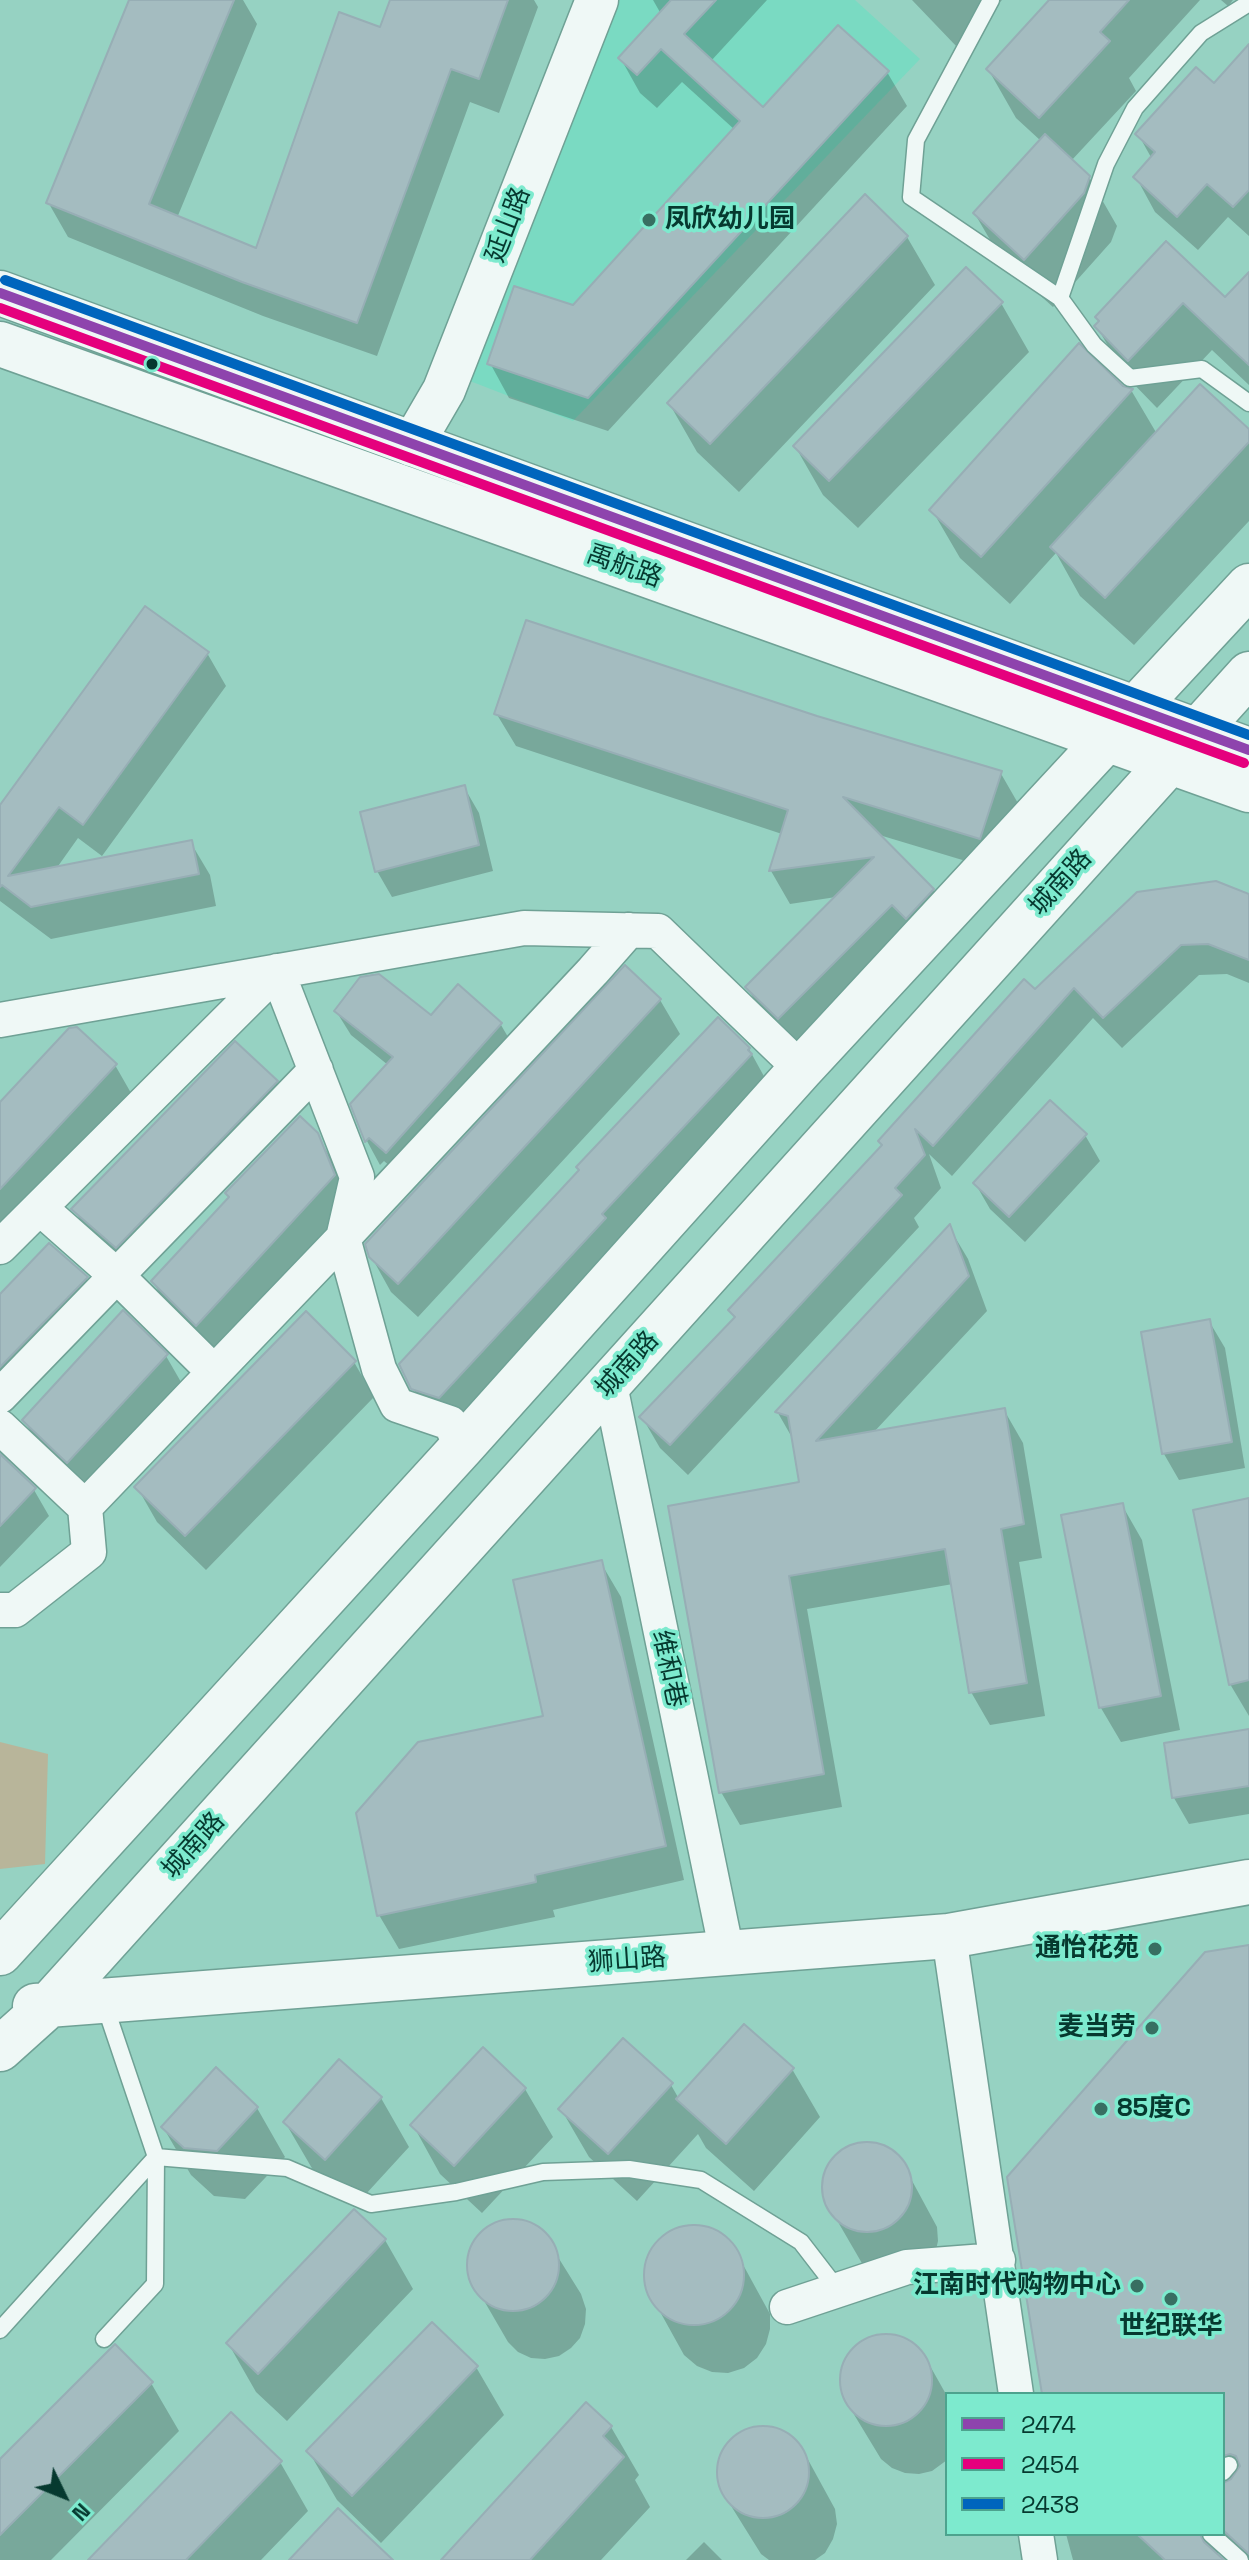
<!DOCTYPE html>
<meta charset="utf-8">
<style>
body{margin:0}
#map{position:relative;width:1249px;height:2560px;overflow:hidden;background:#96d2c2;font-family:"Space Grotesk",sans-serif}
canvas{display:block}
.legend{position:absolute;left:945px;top:2392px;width:280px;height:144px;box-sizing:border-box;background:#7deace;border:2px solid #4da38e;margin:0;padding:10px 14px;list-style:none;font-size:24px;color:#06392f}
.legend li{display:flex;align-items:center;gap:16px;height:40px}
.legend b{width:40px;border:2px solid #4da38e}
.north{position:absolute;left:24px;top:2456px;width:80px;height:80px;-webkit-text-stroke:6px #7deace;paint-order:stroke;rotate:133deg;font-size:22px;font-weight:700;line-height:32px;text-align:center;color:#06392f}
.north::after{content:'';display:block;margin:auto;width:28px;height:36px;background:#06392f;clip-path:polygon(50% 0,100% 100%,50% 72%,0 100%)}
</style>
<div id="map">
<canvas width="1249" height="2560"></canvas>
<ul class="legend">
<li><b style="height:10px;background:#8e44ad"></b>2474</li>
<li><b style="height:10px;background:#e5007d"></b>2454</li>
<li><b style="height:10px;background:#0065bd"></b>2438</li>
</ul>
<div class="north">N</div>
</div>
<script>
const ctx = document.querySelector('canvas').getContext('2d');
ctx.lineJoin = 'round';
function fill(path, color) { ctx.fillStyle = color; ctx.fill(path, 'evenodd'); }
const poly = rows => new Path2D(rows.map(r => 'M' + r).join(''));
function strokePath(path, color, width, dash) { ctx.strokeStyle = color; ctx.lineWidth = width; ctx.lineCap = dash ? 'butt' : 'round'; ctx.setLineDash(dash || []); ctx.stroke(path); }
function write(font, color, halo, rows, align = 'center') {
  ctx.font = font + ' "Space Grotesk","Noto Sans SC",sans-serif'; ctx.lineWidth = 7; ctx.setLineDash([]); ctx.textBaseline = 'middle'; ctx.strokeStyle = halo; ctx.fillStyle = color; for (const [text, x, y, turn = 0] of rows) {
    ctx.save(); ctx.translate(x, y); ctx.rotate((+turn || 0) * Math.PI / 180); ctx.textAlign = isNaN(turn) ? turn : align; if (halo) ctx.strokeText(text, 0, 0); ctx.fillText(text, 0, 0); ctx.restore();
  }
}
fill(poly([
 [620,0,855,0,920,59,573,421,470,381]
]), '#7adac2');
fill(poly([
 [0,1742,48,1754,45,1864,0,1869]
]), '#b8b59a');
fill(poly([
 [131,0,243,0,257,24,177,218,257,250,381,29,392,0,534,0,538,7,499,113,470,102,377,356,263,316,68,237,48,202],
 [653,0,767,0,711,61,763,110,887,72,907,106,608,431,509,398,490,363,574,308,735,130,682,82,657,108,640,93,621,59,661,14],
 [912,0,1002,0,957,47],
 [1052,0,1200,0,1129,78,1136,91,1071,161,1089,177,1117,226,1111,242,1053,307,1003,262,975,214,1041,141,1016,118,988,69],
 [1221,0,1233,0,1228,6],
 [1249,61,1249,236,1228,217,1198,250,1155,212,1136,177,1152,159,1138,134],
 [907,237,935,285,739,492,697,452,669,403],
 [1166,244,1225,300,1249,275,1249,385,1212,350,1157,408,1125,375,1097,327],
 [1001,303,1029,352,858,528,823,495,795,446],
 [1122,388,1131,390,1157,434,1249,431,1249,521,1134,645,1080,596,1056,553,1010,604,960,558,932,510],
 [207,653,226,686,102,856,78,838,56,869,191,843,210,875,216,906,51,939,0,901,0,809],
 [496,713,816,718,1000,772,1019,805,999,871,876,834,933,890,952,923,798,1051,766,1020,747,987,836,897,790,904,771,871,782,834,516,746],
 [464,787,479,813,493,871,392,897,377,871],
 [1249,896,1249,983,1227,974,1199,975,1122,1048,1093,1018,952,1176,929,1154,941,1188,914,1218,919,1227,688,1475,660,1448,642,1417,735,1319,730,1310,1035,992],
 [458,987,501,1025,515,1049,401,1176,384,1161,380,1165,367,1141,352,1105,388,1065,351,1035,336,1011,431,1017],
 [660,1000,680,1034,418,1317,391,1292,371,1256],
 [749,1049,766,1080,457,1428,431,1419,413,1388],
 [115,1065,135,1100,0,1245,0,1105],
 [276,1082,296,1116,136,1281,94,1244,74,1209],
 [317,1134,337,1169,353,1210,217,1360,173,1316,153,1282],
 [1085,1135,1100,1161,1025,1242,990,1209,975,1183],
 [949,1227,968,1259,987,1311,873,1433,1004,1410,1023,1443,1042,1558,1019,1562,1045,1716,990,1725,971,1692,953,1584,807,1609,842,1807,740,1825,721,1792,801,1484,794,1441,778,1413],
 [86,1278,101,1304,0,1409,0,1296],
 [1209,1321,1225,1348,1245,1468,1179,1480,1164,1454],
 [166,1356,181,1382,83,1488,39,1446,24,1420],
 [354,1362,374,1397,206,1570,157,1522,137,1487],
 [0,1457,34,1490,49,1516,0,1567],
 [1249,1500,1249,1716,1230,1684],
 [1122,1505,1142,1540,1180,1730,1121,1742,1101,1708,1064,1517],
 [601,1563,621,1597,684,1880,553,1910,555,1917,399,1949,379,1915,546,1718],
 [1249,1731,1249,1814,1189,1824,1174,1798],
 [1249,1947,1249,2560,1244,2560,1224,2549,1217,2554,1221,2560,1073,2560,1066,2534,1223,2534,1223,2394,1044,2394],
 [792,2069,820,2117,754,2191,706,2148,698,2134,637,2201,589,2157,561,2109,671,2085,679,2099],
 [525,2089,553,2137,482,2213,440,2174,413,2125],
 [381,2098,409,2147,354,2207,313,2170,285,2122],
 [257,2108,285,2157,245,2199,214,2196,191,2175,163,2127],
 [868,2144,882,2146,894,2153,903,2164,937,2227,938,2241,935,2254,863,2265,827,2203,824,2190,826,2175,831,2162,842,2152,854,2146],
 [355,2212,385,2240,413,2289,287,2421,256,2392,228,2343],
 [517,2221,531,2225,543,2233,581,2294,586,2309,585,2324,580,2338,571,2348,559,2356,545,2359,531,2358,518,2352,508,2342,472,2280,469,2266,471,2252,478,2240,488,2229,502,2223],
 [697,2226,712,2230,725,2238,735,2250,770,2314,770,2329,766,2344,757,2358,744,2368,728,2373,712,2372,697,2366,684,2355,648,2290,645,2274,648,2258,656,2245,668,2234,682,2228],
 [886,2335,901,2338,915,2346,925,2357,947,2396,947,2460,932,2471,919,2474,905,2473,892,2468,881,2459,844,2398,841,2384,842,2369,847,2357,857,2345,871,2337],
 [476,2367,504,2415,381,2543,337,2500,309,2452],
 [151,2383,179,2431,51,2560,0,2560,0,2462],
 [611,2427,639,2475,635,2480,650,2507,601,2560,444,2560],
 [759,2427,774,2428,788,2434,800,2445,835,2509,837,2524,833,2539,825,2553,815,2560,769,2560,761,2554,723,2493,719,2479,719,2465,724,2451,732,2440,744,2432],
 [280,2462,308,2511,261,2560,90,2560],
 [704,2542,722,2560,686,2560]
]), '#0003');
const building = poly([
 [129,0,234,0,149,204,256,248,339,12,380,27,390,0,508,0,479,79,451,69,357,323,242,282,46,203,129,0],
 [671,0,716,0,684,34,763,107,838,25,889,71,588,398,487,364,514,286,573,305,740,121,661,49,637,75,618,58,671,0],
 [1049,0,1129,0,1100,32,1110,41,1039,118,986,69,1049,0],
 [1249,44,1249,190,1233,207,1207,184,1177,217,1133,177,1155,152,1135,134,1196,67,1214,83,1249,44],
 [1045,134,1090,176,1084,193,1024,260,973,213,1045,134],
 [865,194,908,236,710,444,667,403,865,194],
 [1166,241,1225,297,1249,272,1249,365,1183,303,1128,361,1094,326,1099,321,1095,317,1166,241],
 [966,267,1003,302,829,481,793,446,966,267],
 [1079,343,1123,386,1133,389,981,557,929,510,1079,343],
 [1200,384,1249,429,1249,442,1105,598,1050,547,1200,384],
 [145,606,209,652,83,825,59,807,8,876,192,840,199,874,31,907,2,885,0,887,0,805,145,606],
 [526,620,817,716,1002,771,980,839,843,797,934,889,906,919,892,905,778,1019,745,987,874,857,769,871,788,810,494,714,526,620],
 [465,785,479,845,375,872,360,812,465,785],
 [1216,881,1249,894,1249,960,1208,944,1181,945,1103,1018,1074,988,933,1146,915,1129,925,1155,895,1188,902,1195,670,1445,639,1417,735,1317,728,1310,882,1145,878,1141,1024,979,1035,989,1137,892,1216,881],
 [625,965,661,999,398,1284,369,1257,365,1244,625,965],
 [379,974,431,1015,458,984,502,1023,386,1153,369,1138,365,1142,350,1104,393,1057,334,1011,360,977,379,974],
 [718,1017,750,1048,748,1050,752,1054,602,1214,606,1218,439,1398,411,1389,399,1364,579,1170,576,1167,718,1017],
 [77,1027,117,1064,0,1189,0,1102,69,1028,77,1027],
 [235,1041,278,1081,116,1248,71,1209,235,1041],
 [1050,1100,1087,1134,1009,1217,973,1183,1050,1100],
 [300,1116,318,1133,335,1175,196,1326,151,1281,229,1197,225,1193,300,1116],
 [950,1224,969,1276,816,1441,1005,1408,1024,1524,1001,1529,1027,1683,969,1693,945,1549,789,1576,824,1774,719,1793,668,1506,799,1482,788,1416,775,1412,950,1224],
 [49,1243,88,1277,0,1367,0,1294,49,1243],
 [123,1310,168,1354,67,1463,22,1420,123,1310],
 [306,1311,356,1361,185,1536,134,1487,306,1311],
 [1210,1319,1232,1442,1162,1454,1141,1332,1210,1319],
 [0,1454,36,1488,0,1526,0,1454],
 [1249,1498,1249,1680,1229,1685,1193,1510,1249,1498],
 [1123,1503,1161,1696,1099,1708,1061,1515,1123,1503],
 [602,1560,666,1846,535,1875,536,1882,377,1916,356,1813,418,1742,543,1716,513,1580,602,1560],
 [1249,1729,1249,1786,1172,1798,1164,1743,1249,1729],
 [1249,1945,1249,2554,1223,2530,1223,2483,1231,2479,1240,2466,1236,2456,1230,2454,1223,2456,1223,2394,1042,2394,1007,2177,1205,1952,1249,1945],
 [744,2024,794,2068,726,2144,676,2099,744,2024],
 [623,2038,673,2083,608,2154,558,2109,623,2038],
 [483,2047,526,2088,454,2166,410,2125,483,2047],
 [339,2059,382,2097,325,2160,283,2122,339,2059],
 [216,2067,258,2107,217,2151,184,2148,161,2127,216,2067],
 '822 2187a45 45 0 1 1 90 0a45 45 0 1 1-90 0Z',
 [354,2209,386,2239,258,2374,226,2343,354,2209],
 '467 2265a46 46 0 1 1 92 0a46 46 0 1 1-92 0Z',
 '644 2275a50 50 0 1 1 100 0a50 50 0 1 1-100 0Z',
 [432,2322,478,2366,352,2496,306,2451,432,2322],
 '840 2380a46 46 0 1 1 92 0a46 46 0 1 1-92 0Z',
 [115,2344,153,2382,0,2535,0,2459,115,2344],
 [586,2402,612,2426,603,2436,624,2457,530,2560,441,2560,586,2402],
 [231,2412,282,2461,186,2560,88,2560,231,2412],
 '717 2472a46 46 0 1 1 92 0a46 46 0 1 1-92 0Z',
 [338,2508,393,2560,289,2560,338,2508],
 [1137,2534,1200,2534,1204,2542,1224,2560,1165,2560,1137,2534]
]);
fill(building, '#a4bcc0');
strokePath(building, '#97aeb5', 2);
const service = poly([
 [991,0,916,140,911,197,1060,298],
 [1249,3,1201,33,1135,108,1106,164,1060,298,1094,345,1130,378,1202,369,1249,403],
 [0,2330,156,2157,287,2168,371,2204,456,2192,543,2172,629,2169,701,2180,801,2242,838,2290],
 [104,2339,155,2284,156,2157,104,2003],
 [1223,2472,1229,2465],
 [1211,2534,1240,2560]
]);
const minor = poly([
 [0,1020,524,928,658,931,801,1069],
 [40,1208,117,1276,214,1372],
 [0,1247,277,971,357,1177,343,1238,85,1507],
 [610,1385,727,1953],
 [0,1396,316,1070],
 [0,1427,85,1507,89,1552,15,1610,0,1610],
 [462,1447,450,1423,397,1405,379,1369,343,1238,593,971,629,930],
 [949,1936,1016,2394],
 [787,2307,907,2267,998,2260],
 [1036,2534,1040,2560]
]);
const tertiary = poly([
 [412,445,444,390,597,0]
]);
const secondary = poly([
 [0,293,1249,750],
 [0,344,1249,790],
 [0,1953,462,1447,801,1069,1249,586],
 [35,2006,949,1936,1249,1882],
 [0,2049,49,2005,1249,674]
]);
strokePath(service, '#6fa195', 19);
strokePath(minor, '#6fa195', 37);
strokePath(tertiary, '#6fa195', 45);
strokePath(secondary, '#6fa195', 47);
strokePath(service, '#eff8f6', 16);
strokePath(minor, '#eff8f6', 34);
strokePath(tertiary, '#eff8f6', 42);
strokePath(secondary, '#eff8f6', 44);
strokePath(poly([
 [0,293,1249,750]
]), '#8e44ad', 10);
strokePath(poly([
 [0,308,1244,763]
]), '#e5007d', 10);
strokePath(poly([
 [5,280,1249,735]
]), '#0065bd', 10);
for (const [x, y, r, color] of [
 [649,220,8,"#386f62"],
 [152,364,7,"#06392f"],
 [1155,1949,8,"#386f62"],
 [1152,2028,8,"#386f62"],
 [1101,2109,8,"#386f62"],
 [1137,2286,8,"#386f62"],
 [1171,2299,8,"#386f62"]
]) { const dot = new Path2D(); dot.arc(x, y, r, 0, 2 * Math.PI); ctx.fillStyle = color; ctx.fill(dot); strokePath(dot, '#7deace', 3); }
write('bold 26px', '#06392f', '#7deace', [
 ["凤欣幼儿园",665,220,"left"],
 ["通怡花苑",1139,1949],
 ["麦当劳",1136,2028],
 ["85度C",1117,2109,"left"],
 ["江南时代购物中心",1121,2286],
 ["世纪联华",1171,2327,"center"]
], 'right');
write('26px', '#06392f', '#7deace', [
 ["延山路",509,225,-69],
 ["禹航路",624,567,20],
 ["城南路",1061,883,-48],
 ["城南路",628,1365,-48],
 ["维和巷",668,1669,78],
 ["城南路",194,1846,-48],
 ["狮山路",627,1961,-4]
]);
</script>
